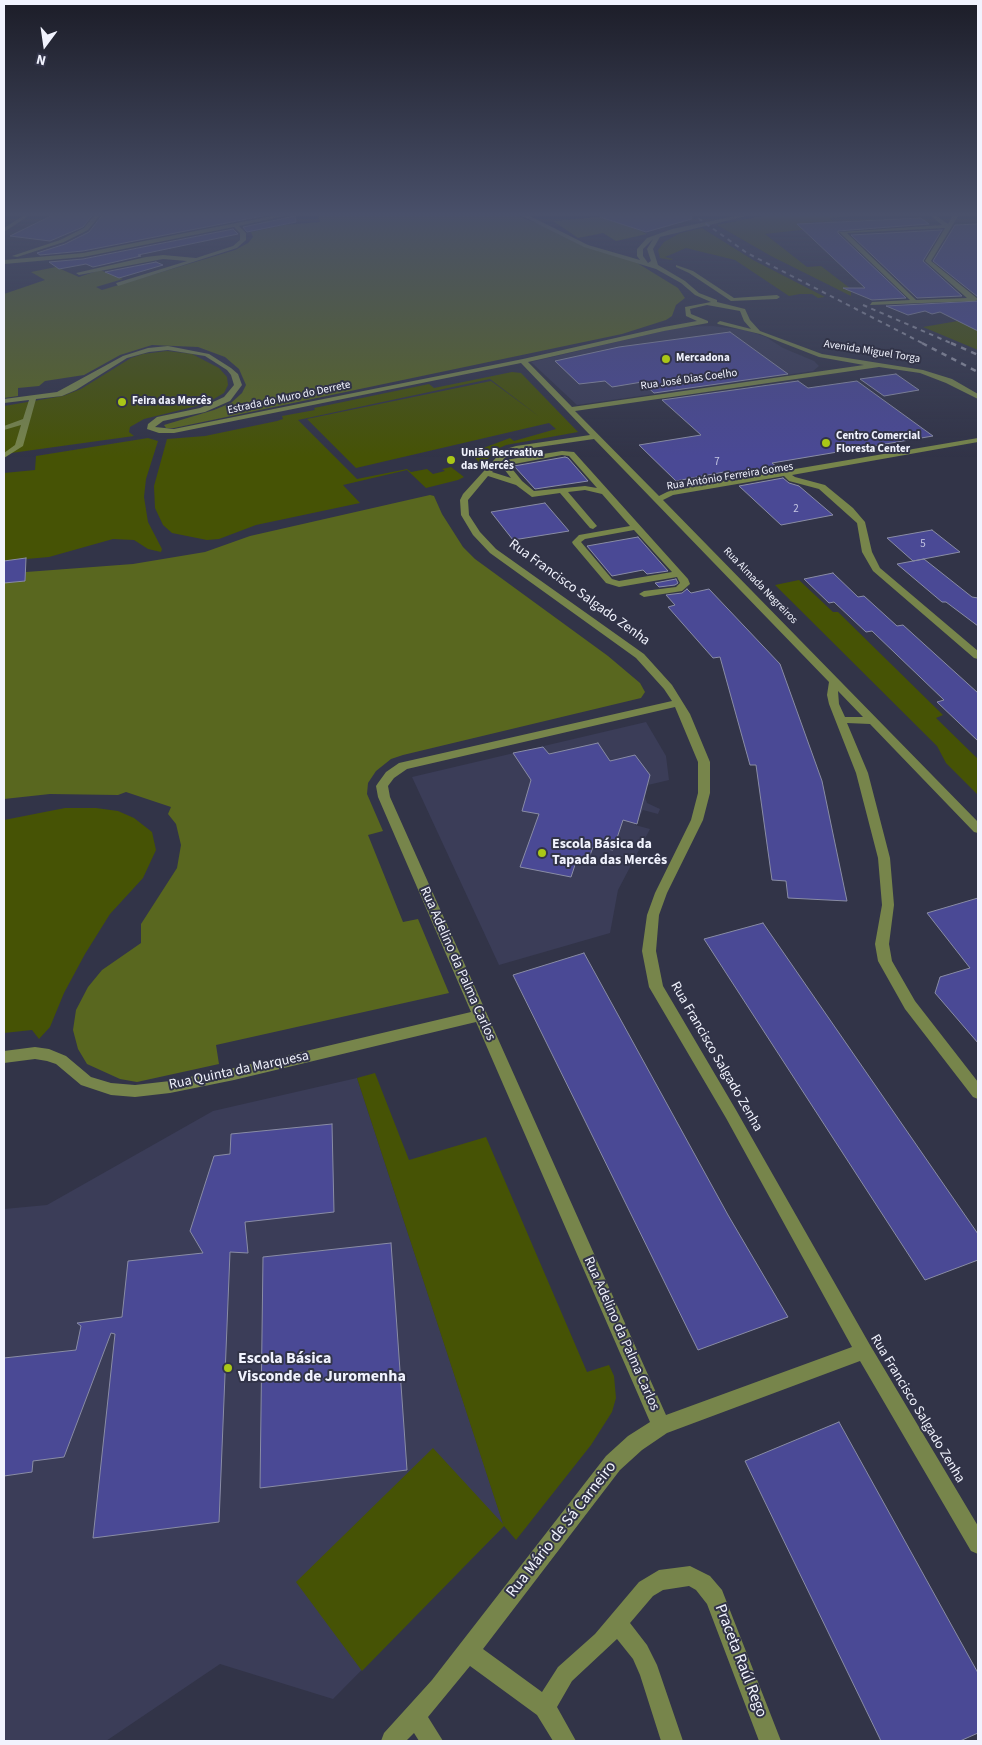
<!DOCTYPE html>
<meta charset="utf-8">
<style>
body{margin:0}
#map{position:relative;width:982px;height:1745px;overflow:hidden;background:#323448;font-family:"Source Sans 3",sans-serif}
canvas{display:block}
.frame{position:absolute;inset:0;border:5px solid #f1f3fe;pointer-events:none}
.north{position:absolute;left:20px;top:20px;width:50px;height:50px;-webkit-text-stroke:4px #323448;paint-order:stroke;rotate:194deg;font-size:14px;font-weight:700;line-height:20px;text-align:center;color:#f1f3fe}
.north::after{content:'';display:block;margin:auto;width:18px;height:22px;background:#f1f3fe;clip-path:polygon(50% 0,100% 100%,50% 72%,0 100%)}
</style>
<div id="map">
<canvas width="982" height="1745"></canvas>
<div class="frame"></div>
<div class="north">N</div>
</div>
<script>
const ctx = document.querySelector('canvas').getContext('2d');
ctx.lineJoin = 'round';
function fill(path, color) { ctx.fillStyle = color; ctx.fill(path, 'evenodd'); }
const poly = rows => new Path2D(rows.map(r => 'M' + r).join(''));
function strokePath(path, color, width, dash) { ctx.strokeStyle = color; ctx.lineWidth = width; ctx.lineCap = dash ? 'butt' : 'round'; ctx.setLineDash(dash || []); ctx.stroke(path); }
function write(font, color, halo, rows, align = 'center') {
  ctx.font = font + ' "Source Sans 3",sans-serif'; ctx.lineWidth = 4; ctx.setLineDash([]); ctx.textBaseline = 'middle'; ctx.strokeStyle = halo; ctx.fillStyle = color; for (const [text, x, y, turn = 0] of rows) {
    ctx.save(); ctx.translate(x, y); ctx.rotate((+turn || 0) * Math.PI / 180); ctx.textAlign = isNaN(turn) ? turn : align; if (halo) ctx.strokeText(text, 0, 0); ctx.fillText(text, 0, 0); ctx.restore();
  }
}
fill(poly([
 [712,326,745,330,766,337,783,348,814,361,819,366,813,371,577,405,531,362,680,327],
 [646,722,666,756,669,780,648,785,645,797,647,803,660,809,658,814,643,810,635,825,650,829,618,890,610,933,499,965,412,777],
 [357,1078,504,1526,333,1699,220,1664,106,1741,4,1741,4,1209,47,1205,213,1111]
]), '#3b3d58');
fill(poly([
 [776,213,885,214,829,218,834,221,807,223,809,229,765,234,807,267,821,266,851,289,851,296,771,256,717,225],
 [702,228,753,260,825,297,818,298,812,294,800,294,789,296,735,260,686,248,665,257,673,259,671,260,660,258,658,250,664,242,680,233],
 [958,321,978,331,978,350,923,327],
 [167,351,192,354,219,368,227,377,228,385,224,393,205,404,144,419,130,427,129,432,134,436,4,454,4,406,63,396,81,389,131,358,143,354],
 [512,372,521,373,578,432,506,445,497,449,485,462,480,463,474,457,470,458,465,455,510,438,514,441,556,429,549,423,356,468,307,419,491,381,540,417,490,379,298,420,357,479,407,469,411,472,427,469,433,474,445,471,442,469,451,467,464,477,458,480,426,488,407,470,343,485,360,503,256,525,219,539,207,540,172,533,163,525,155,508,154,486,167,439,205,436,277,421,283,419,282,416,315,410,314,408,429,384,434,388],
 [148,438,158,441,146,479,144,497,148,522,162,549,161,552,148,549,134,540,113,539,49,557,4,561,4,473,35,470,36,456],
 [799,580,833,612,838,612,943,715,936,718,978,759,978,795,946,763,937,746,775,585],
 [65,808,96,808,118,811,134,818,152,832,156,850,143,878,110,914,85,954,64,993,50,1027,39,1039,32,1030,4,1033,4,820],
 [375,1073,409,1160,486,1137,587,1372,609,1365,614,1376,616,1398,612,1412,591,1445,516,1540,504,1526,362,1671,296,1582,433,1448,503,1524,357,1078]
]), '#465305');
fill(poly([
 [324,213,489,213,518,216,542,225,583,246,634,261,678,288,685,298,676,305,672,316,666,320,622,334,174,428,166,428,164,425,214,410,231,403,242,393,246,385,239,369,225,357,198,347,152,345,120,355,84,375,45,381,39,386,18,388,18,396,4,398,4,294,45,280,31,272,56,267,79,277,100,270,123,279,96,287,102,290,235,250,248,243,253,237,251,232,285,225,320,222,318,217],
 [609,216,647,234,616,241,603,233,578,238,553,221],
 [430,495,434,496,442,514,463,547,475,559,608,656,640,683,645,692,641,698,403,755,391,759,376,771,368,783,367,794,383,831,368,835,403,922,418,919,449,993,216,1045,219,1064,137,1082,120,1079,87,1064,78,1049,73,1030,76,1010,88,987,102,970,141,943,141,924,177,868,181,845,176,824,168,814,171,807,126,792,118,795,50,794,4,799,4,583,25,581,26,572,133,564,205,552,250,536]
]), '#59671f');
const building = poly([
 [57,213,94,213,83,227,50,241,10,236,57,213],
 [104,213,278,213,83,251,40,255,37,253,65,244,89,232,104,213],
 [601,213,691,213,692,219,646,232,600,217,601,213],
 [295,216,296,222,247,232,243,227,295,216],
 [921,218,929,224,838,231,838,233,906,298,872,300,843,288,865,288,797,224,921,218],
 [978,224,978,297,933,261,955,225,978,224],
 [233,229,238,234,138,255,141,256,93,267,86,264,59,269,49,262,83,259,233,229],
 [942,230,923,261,962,296,917,298,851,235,942,230],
 [156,262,163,265,119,278,105,272,156,262],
 [978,301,978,331,940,312,932,314,925,311,908,315,886,306,978,301],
 [730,332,788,374,654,393,642,382,612,387,605,381,579,384,555,361,619,347,730,332],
 [896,374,919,390,884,396,860,379,896,374],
 [798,381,808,388,857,381,933,436,772,463,781,470,731,478,724,472,676,481,639,445,701,435,662,400,798,381],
 [565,457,568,458,588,481,535,489,514,466,565,457],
 [783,478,789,483,799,486,833,515,781,525,739,486,783,478],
 [545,503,569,531,513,540,491,512,545,503],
 [932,530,960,552,913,561,887,538,932,530],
 [638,537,668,571,647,574,643,570,612,576,587,546,638,537],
 [26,558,25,581,4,583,4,561,26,558],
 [924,559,972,597,978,598,978,626,946,602,942,602,897,564,924,559],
 [833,573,858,597,864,596,897,626,903,625,978,693,978,741,937,702,944,700,872,631,866,632,834,602,829,603,804,579,833,573],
 [676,579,678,583,675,585,659,587,655,583,676,579],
 [687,589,691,593,709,589,780,664,822,781,847,901,788,898,786,881,772,880,756,765,750,765,720,657,713,658,668,607,675,605,666,595,682,593,687,589],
 [598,743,610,761,635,755,650,775,637,824,623,820,613,850,593,847,588,861,577,859,571,877,520,867,539,814,522,811,531,780,513,753,543,747,549,754,598,743],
 [978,898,978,1043,935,993,940,977,970,968,927,913,978,898],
 [763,923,978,1234,978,1260,925,1280,704,939,763,923],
 [584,953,728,1215,788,1317,698,1350,513,975,584,953],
 [332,1124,334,1212,245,1222,248,1253,230,1252,219,1522,93,1538,115,1334,111,1333,64,1457,33,1461,32,1472,4,1476,4,1358,76,1350,81,1326,77,1323,122,1317,128,1261,203,1253,190,1231,214,1156,230,1154,231,1134,332,1124],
 [391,1243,407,1470,260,1488,263,1257,391,1243],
 [839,1422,978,1673,978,1733,960,1741,881,1741,745,1461,839,1422]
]);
fill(building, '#4a4995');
strokePath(building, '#898ca5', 1);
fill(poly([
 [27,213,33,213,4,232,4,228,27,213],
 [96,213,102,213,88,230,64,242,17,257,12,256,60,240,84,228,96,213],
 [287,213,298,213,239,226,246,233,246,240,237,248,118,286,116,283,187,261,163,259,79,275,76,273,146,257,163,255,196,258,233,246,240,240,240,233,234,227,83,257,4,264,4,260,83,253,287,213],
 [493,213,528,215,588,245,640,260,637,256,637,249,647,238,672,229,749,213,759,213,660,237,653,249,658,265,685,281,699,293,717,300,717,302,745,309,750,320,760,331,822,354,923,370,952,379,978,394,978,399,946,383,920,373,879,367,575,411,659,496,671,490,978,438,978,442,792,475,795,477,825,485,853,508,865,522,872,552,880,568,978,651,978,659,974,658,873,571,862,552,857,523,819,489,789,481,784,476,673,495,663,500,978,822,978,833,974,832,870,724,847,723,868,773,890,858,894,905,889,944,892,961,915,1001,978,1082,978,1099,973,1097,905,1009,878,961,875,944,882,905,878,858,856,773,829,704,827,695,829,682,594,439,518,450,509,454,492,472,511,478,501,465,505,460,562,451,574,452,688,579,690,584,682,591,644,597,639,594,644,591,676,587,680,583,677,577,619,587,606,583,573,544,572,542,579,535,630,526,602,494,585,490,568,492,597,526,593,529,590,528,560,493,532,497,516,485,488,476,468,500,469,515,480,532,496,549,644,654,672,685,690,714,710,762,710,793,703,820,667,893,659,915,656,951,663,986,736,1110,870,1345,978,1526,978,1554,971,1551,860,1361,667,1433,642,1450,620,1470,483,1649,542,1692,558,1667,595,1634,639,1582,659,1570,690,1566,710,1576,722,1590,781,1741,759,1741,707,1604,696,1590,689,1586,663,1590,653,1596,630,1623,647,1645,657,1665,683,1741,661,1741,640,1675,633,1659,617,1639,572,1681,557,1707,576,1741,553,1741,537,1715,470,1666,428,1717,443,1741,419,1741,414,1733,406,1741,381,1741,384,1733,432,1680,606,1456,628,1436,650,1422,476,1022,234,1080,170,1093,135,1097,111,1095,81,1085,56,1064,47,1061,35,1059,4,1063,4,1051,35,1047,49,1049,66,1056,91,1077,111,1083,135,1085,170,1081,234,1068,471,1012,378,797,376,786,378,783,386,772,399,763,672,701,664,689,636,658,490,553,473,535,461,515,460,500,463,494,503,450,516,446,590,435,521,363,174,433,159,433,147,429,148,424,157,417,200,408,224,397,234,385,231,375,227,370,205,356,168,350,149,352,127,358,76,390,62,396,36,399,23,446,4,458,4,453,15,445,21,425,4,430,4,426,23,419,29,400,4,403,4,399,57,392,123,356,148,348,168,346,209,354,231,368,238,374,242,385,230,401,205,412,163,421,155,427,174,429,523,359,664,327,697,321,686,316,685,307,711,302,695,295,681,283,656,269,584,247,524,217,493,213],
 [653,239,647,249,651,261,648,263,643,256,643,249,653,239],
 [707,305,740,311,744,321,751,329,720,321,717,323,718,324,760,334,819,357,864,365,572,407,528,362,664,331,708,323,708,321,691,314,690,309,707,305],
 [562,455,569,456,597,488,585,486,534,491,522,481,509,465,562,455],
 [634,530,672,572,619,581,612,579,581,542,585,539,634,530],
 [838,691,863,717,845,717,839,704,838,691],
 [675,707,698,762,698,793,691,820,655,893,647,915,642,951,649,987,726,1118,852,1347,666,1415,390,797,388,786,394,778,407,769,675,707],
 [927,213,933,213,948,224,954,213,960,213,931,261,978,299,975,301,870,305,872,302,910,300,839,232,942,225,927,213],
 [945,228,925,261,967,298,916,300,847,233,945,228],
 [676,265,693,271,734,298,777,295,780,297,777,299,731,301,689,273,676,267,676,265]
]), '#77854b');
strokePath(poly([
 [691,213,747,253,924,344],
 [863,305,953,344]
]), '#9496a5', 2, [4.5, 4.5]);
strokePath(poly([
 [922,343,978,372],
 [951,343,978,355]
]), '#9496a5', 2.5, [5.5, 5.5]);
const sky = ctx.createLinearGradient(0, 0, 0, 457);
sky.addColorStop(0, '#1c1d28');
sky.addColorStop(0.47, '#49506a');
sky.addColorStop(1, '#49506a00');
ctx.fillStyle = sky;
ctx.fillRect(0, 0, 982, 457);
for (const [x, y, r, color] of [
 [666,359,5,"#aac717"],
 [122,402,5,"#aac717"],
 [826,443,5,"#aac717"],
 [451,460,5,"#aac717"],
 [542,853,5,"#aac717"],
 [228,1368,5,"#aac717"]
]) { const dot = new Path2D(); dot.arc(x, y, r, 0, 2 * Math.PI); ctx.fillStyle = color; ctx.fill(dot); strokePath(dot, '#323448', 2); }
write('11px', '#f1f3fe', '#323448', [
 ["Avenida Miguel Torga",872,352,9],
 ["Rua José Dias Coelho",689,380,-8],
 ["Estrada do Muro do Derrete",289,398,-12],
 ["Rua António Ferreira Gomes",730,477,-9],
 ["Rua Almada Negreiros",760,586,46]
]);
write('bold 11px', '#f1f3fe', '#323448', [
 ["Mercadona",676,359],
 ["Feira das Mercês",132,402],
 ["Centro Comercial",836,437],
 ["Floresta Center",836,450],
 ["União Recreativa",461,454],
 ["das Mercês",461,467]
], 'left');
write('11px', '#c7c8e4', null, [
 ["7",717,463],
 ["2",796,510],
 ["5",923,545]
]);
write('14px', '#f1f3fe', '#323448', [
 ["Rua Francisco Salgado Zenha",579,593,36],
 ["Rua Adelino da Palma Carlos",457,964,66],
 ["Rua Francisco Salgado Zenha",716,1057,60],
 ["Rua Quinta da Marquesa",239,1071,-12],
 ["Rua Adelino da Palma Carlos",621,1334,66],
 ["Rua Francisco Salgado Zenha",917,1409,59]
]);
write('bold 14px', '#f1f3fe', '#323448', [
 ["Escola Básica da",552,845],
 ["Tapada das Mercês",552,861]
], 'left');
write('bold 16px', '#f1f3fe', '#323448', [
 ["Escola Básica",238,1359],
 ["Visconde de Juromenha",238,1377]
], 'left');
write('16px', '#f1f3fe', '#323448', [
 ["Rua Mário de Sá Carneiro",562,1530,-52],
 ["Praceta Raúl Rego",740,1661,69]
]);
</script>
